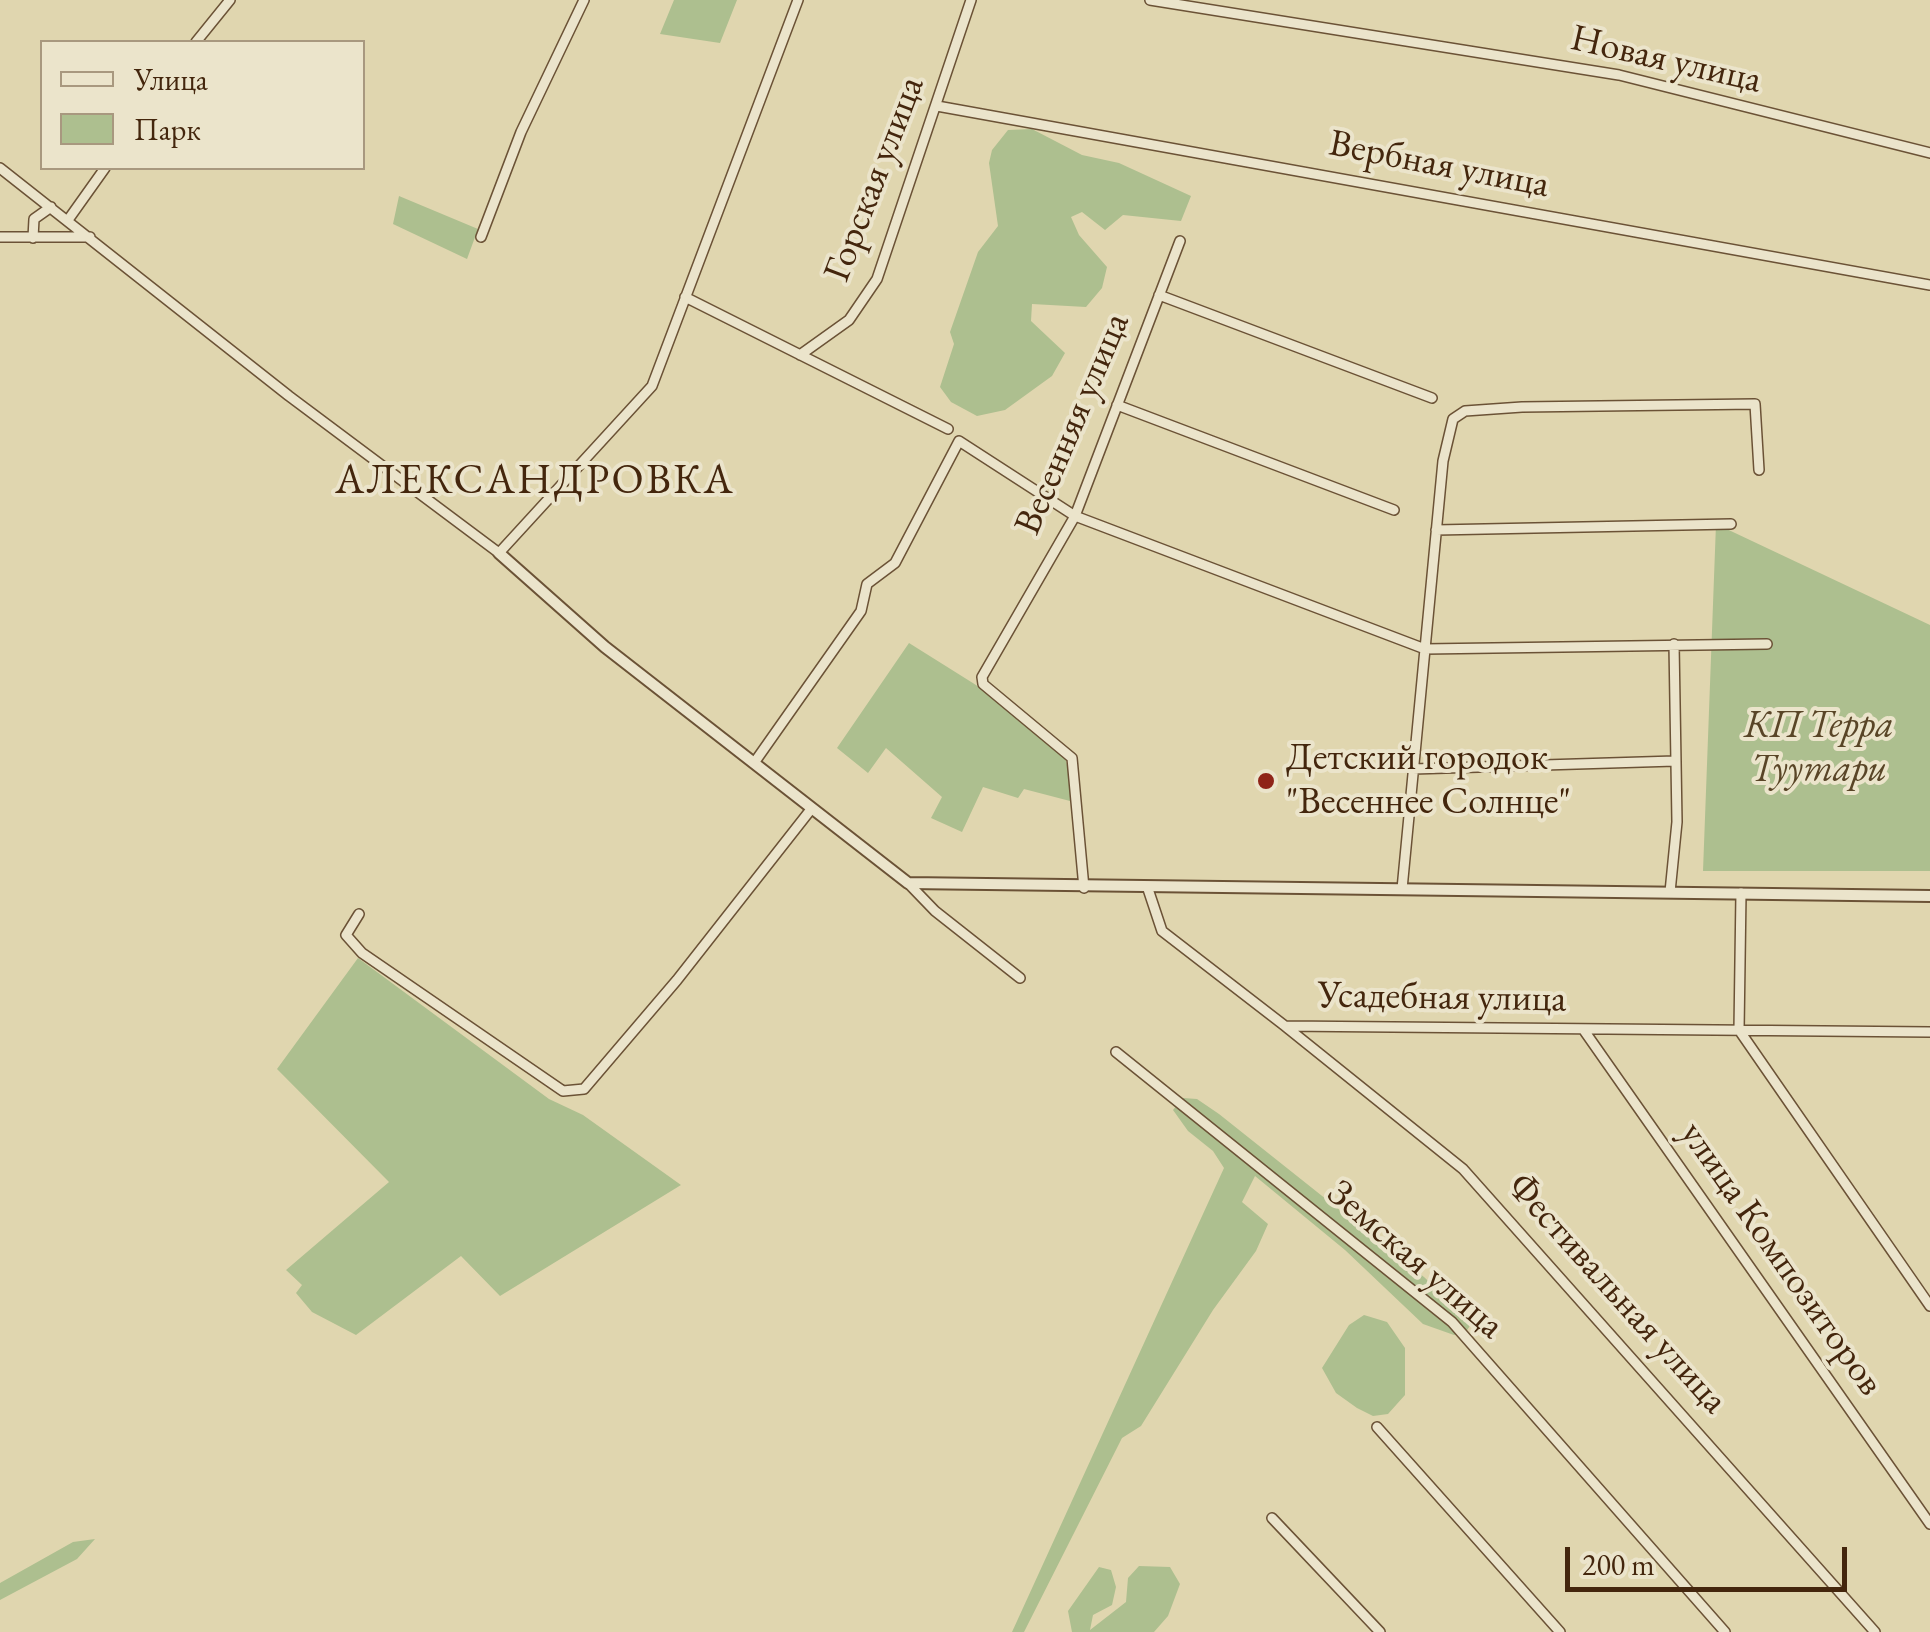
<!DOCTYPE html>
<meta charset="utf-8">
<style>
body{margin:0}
#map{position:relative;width:1930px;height:1632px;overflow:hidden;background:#e0d6af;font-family:"EB Garamond",serif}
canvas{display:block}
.legend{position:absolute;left:40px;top:40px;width:325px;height:130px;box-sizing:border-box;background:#ebe4cb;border:2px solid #a8987f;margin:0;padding:12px 18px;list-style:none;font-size:30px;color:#44260d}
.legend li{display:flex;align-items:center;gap:20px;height:50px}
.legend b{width:50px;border:2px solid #a8987f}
.scale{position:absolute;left:1565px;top:1547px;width:282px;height:45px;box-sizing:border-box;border:5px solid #44260d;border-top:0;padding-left:12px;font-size:30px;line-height:35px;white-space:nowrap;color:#44260d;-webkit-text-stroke:8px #ebe4cb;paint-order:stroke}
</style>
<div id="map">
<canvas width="1930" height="1632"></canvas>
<ul class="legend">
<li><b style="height:12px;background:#ebe4cb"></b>Улица</li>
<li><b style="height:28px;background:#adbf8f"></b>Парк</li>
</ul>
<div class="scale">200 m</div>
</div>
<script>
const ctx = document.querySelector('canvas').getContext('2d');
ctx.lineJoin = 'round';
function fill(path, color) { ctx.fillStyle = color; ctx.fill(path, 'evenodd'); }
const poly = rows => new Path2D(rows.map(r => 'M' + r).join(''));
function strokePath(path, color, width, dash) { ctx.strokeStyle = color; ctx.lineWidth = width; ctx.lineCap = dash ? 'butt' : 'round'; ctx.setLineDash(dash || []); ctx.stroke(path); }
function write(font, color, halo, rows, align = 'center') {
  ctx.font = font + ' "EB Garamond",serif'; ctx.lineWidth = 8; ctx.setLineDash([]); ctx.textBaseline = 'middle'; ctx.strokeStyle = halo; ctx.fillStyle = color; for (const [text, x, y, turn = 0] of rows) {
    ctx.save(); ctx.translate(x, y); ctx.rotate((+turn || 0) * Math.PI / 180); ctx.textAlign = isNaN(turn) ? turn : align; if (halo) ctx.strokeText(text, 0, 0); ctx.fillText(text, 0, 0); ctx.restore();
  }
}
fill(poly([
 [674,0,737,0,720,43,660,34],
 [1032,129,1082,155,1119,163,1191,196,1181,221,1123,215,1105,230,1082,212,1071,217,1079,235,1107,267,1102,288,1086,307,1032,304,1031,321,1065,353,1052,376,1005,410,977,416,951,402,940,387,954,344,950,332,978,252,998,226,989,163,992,150,1008,130],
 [399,196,478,229,467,259,393,224],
 [1716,524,1930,625,1930,871,1703,871],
 [909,643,976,685,1065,757,1073,790,1070,801,1024,789,1018,798,983,787,962,832,931,818,942,797,886,748,868,773,837,748],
 [358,958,549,1099,583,1115,681,1185,500,1296,461,1256,356,1335,312,1312,296,1293,302,1285,286,1270,389,1182,277,1069],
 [1183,1098,1197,1099,1219,1114,1424,1277,1472,1323,1465,1333,1454,1335,1423,1324,1345,1250,1255,1176,1242,1202,1268,1224,1256,1251,1213,1310,1141,1426,1122,1438,1024,1632,1012,1632,1224,1168,1213,1151,1188,1131,1173,1110],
 [1364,1315,1387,1322,1405,1348,1405,1395,1388,1414,1373,1416,1357,1408,1336,1393,1322,1368,1349,1325],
 [95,1539,77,1559,0,1600,0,1583,73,1542],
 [1139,1566,1170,1567,1180,1584,1168,1616,1154,1632,1072,1632,1068,1611,1099,1567,1111,1570,1116,1587,1112,1605,1093,1615,1090,1630,1126,1602,1128,1578]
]), '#adbf8f');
const minor = poly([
 [1150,0,1619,75,1930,153],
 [196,42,230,0],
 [937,106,1930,285],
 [0,168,289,396,499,553,652,386,798,0],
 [68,220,105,168],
 [0,237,90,237],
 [481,237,521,132,584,0],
 [33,238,34,219,51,207],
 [1159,295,1432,398],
 [685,297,948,429],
 [800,355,849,320,877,279,971,0],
 [1117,405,1394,510],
 [1436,530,1731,524],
 [754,763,861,611,867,584,895,563,959,441,1075,516,1425,649,1767,644],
 [1413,769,1675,761],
 [908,883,935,911,1020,978],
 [1084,888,1072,758,983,684,982,677,1075,516,1180,241],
 [1148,889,1162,931,1285,1026,1930,1032],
 [1402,889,1443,461,1453,419,1465,411,1522,407,1755,404,1759,470],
 [1670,892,1677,822,1674,644],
 [359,914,346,935,362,953,563,1091,584,1089,677,980,812,808],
 [1285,1026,1463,1169,1875,1632],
 [1583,1029,1930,1524],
 [1739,1030,1930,1306],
 [1739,1030,1741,893],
 [1116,1052,1452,1322,1725,1632],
 [1377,1427,1560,1632],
 [1272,1518,1380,1632]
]);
const tertiary = poly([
 [499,553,605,647,908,883,1930,896]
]);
strokePath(minor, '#6b5236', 12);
strokePath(tertiary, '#6b5236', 14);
strokePath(minor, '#ebe4cb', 9);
strokePath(tertiary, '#ebe4cb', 10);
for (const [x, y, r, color] of [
 [1266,781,10,"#8f2418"]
]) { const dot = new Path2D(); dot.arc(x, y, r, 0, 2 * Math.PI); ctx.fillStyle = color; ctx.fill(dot); strokePath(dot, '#ebe4cb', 4); }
write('38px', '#44260d', '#ebe4cb', [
 ["Новая улица",1666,60,13],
 ["Вербная улица",1439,165,11],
 ["Горская улица",875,179,-69],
 ["Весенняя улица",1073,424,-67],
 ["Усадебная улица",1442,998,1],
 ["улица Композиторов",1781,1259,55],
 ["Земская улица",1415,1260,41],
 ["Фестивальная улица",1617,1294,48]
]);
write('italic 38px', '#594527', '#ebe4cb', [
 ["КП Терра",1819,726],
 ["Туутари",1819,770]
]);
write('38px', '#44260d', '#ebe4cb', [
 ["Детский городок",1286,759],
 ["\"Весеннее Солнце\"",1286,803]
], 'left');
ctx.letterSpacing = '2.5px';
write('42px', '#44260d', '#ebe4cb', [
 ["АЛЕКСАНДРОВКА",535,482]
]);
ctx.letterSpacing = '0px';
</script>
